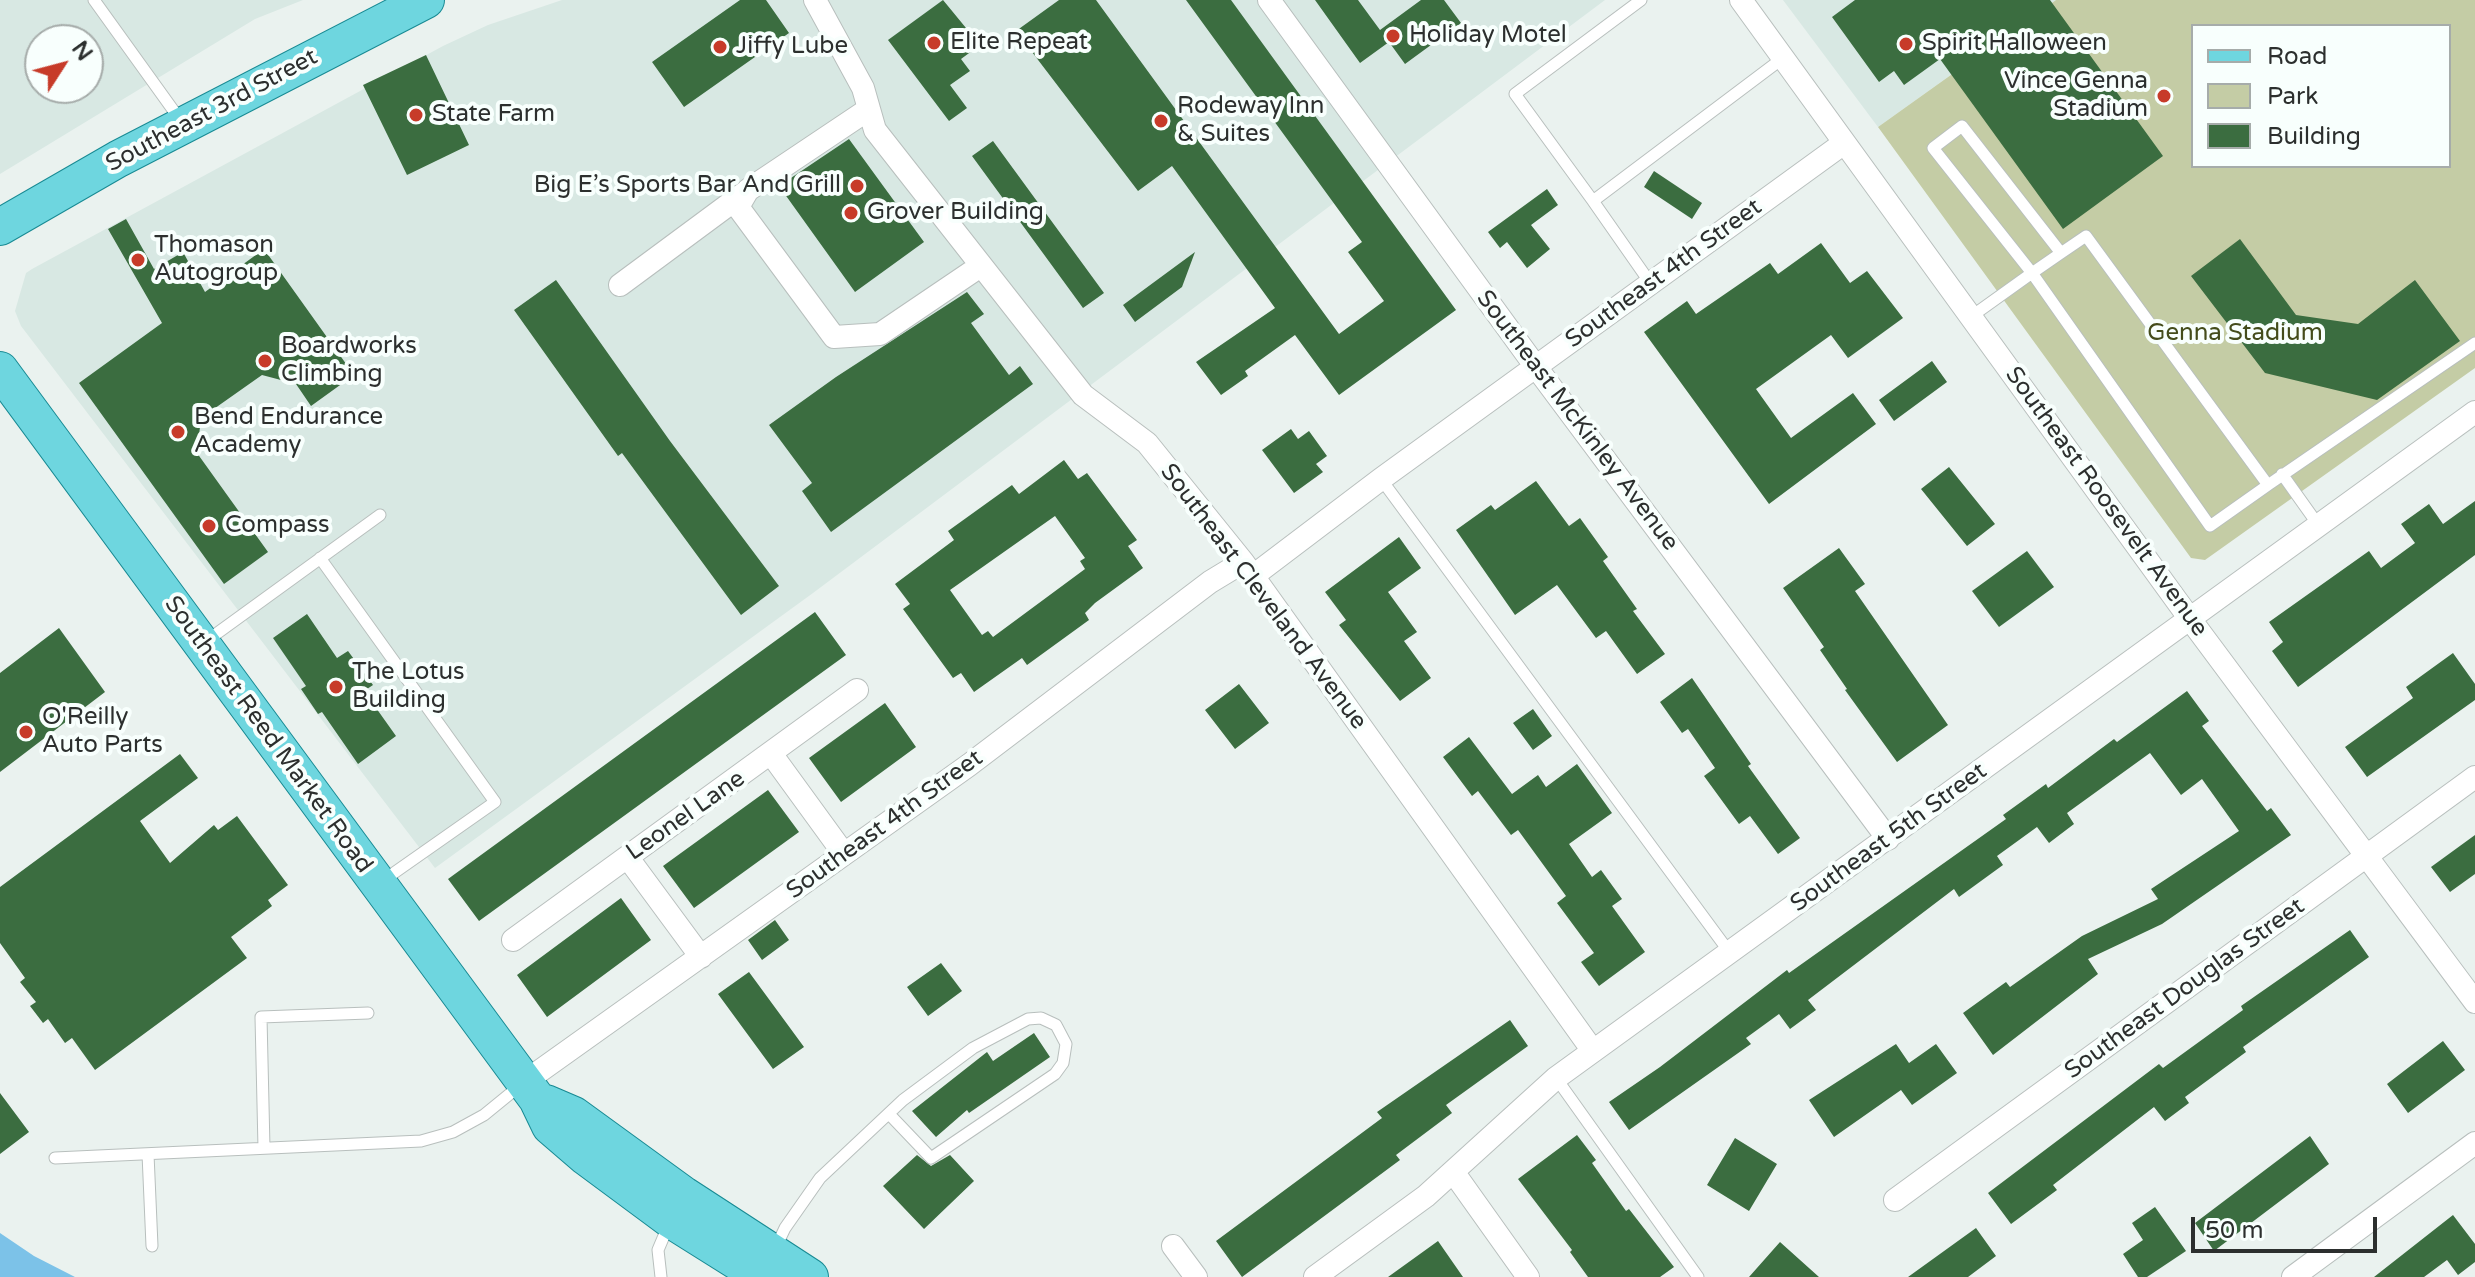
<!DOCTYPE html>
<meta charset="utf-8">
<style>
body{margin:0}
#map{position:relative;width:2475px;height:1277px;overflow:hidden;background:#eaf2ef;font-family:"Varela Round",sans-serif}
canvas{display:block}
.legend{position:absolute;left:2191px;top:24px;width:260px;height:144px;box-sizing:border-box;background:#f8fffd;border:2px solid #a6acaa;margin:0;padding:10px 14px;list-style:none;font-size:24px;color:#2c2f2e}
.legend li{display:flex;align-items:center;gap:16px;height:40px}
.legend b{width:40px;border:2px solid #a6acaa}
.north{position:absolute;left:24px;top:24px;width:80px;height:80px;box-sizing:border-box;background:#f8fffd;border:2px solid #a6acaa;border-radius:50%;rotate:54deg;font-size:22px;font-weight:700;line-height:32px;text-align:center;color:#2c2f2e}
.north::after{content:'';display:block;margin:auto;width:28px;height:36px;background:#c73b29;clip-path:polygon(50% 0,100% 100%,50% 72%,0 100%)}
.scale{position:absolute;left:2191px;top:1217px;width:186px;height:36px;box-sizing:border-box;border:4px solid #2c2f2e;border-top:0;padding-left:10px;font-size:24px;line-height:28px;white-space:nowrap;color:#2c2f2e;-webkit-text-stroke:6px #f8fffd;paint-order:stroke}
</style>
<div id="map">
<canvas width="2475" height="1277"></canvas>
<ul class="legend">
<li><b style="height:10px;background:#6ed6df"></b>Road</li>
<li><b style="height:22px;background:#c4cca5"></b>Park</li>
<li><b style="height:22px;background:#3b6d40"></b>Building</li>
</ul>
<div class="north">N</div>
<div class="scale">50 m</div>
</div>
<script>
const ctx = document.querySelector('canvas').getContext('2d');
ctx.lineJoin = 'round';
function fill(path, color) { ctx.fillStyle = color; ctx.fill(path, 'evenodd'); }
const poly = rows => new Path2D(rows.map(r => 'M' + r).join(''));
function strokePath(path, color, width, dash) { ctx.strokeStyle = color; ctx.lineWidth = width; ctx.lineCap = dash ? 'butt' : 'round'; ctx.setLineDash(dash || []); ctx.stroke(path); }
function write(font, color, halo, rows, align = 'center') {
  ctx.font = font + ' "Varela Round",sans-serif'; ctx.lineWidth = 8; ctx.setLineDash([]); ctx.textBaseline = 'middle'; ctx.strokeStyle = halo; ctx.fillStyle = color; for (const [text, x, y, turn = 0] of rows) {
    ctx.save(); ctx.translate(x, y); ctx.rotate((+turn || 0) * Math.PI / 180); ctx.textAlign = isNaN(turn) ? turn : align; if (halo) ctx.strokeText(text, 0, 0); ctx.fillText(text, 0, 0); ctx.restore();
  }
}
fill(poly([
 [0,0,303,0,255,19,0,174],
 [40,40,88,40,88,88,40,88],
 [562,0,1605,0,813,593,435,868,21,326,15,311,26,273,32,269,443,46,488,25],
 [1783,0,2056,0,1878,127]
]), '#d8e8e3');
fill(poly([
 [2056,0,2475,0,2475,368,2205,560,2191,558,1878,127],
 [2193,26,2449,26,2449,166,2193,166]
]), '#c4cca5');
fill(poly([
 [0,1233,34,1256,75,1277,0,1277]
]), '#7cc2e8');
fill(poly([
 [740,0,766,0,789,33,684,107,652,62],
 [943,0,980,45,961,59,970,71,950,85,967,108,949,121,888,40],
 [1059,0,1096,0,1339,334,1384,301,1348,252,1362,242,1186,0,1231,0,1456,310,1339,395,1295,335,1245,371,1248,376,1221,395,1196,362,1275,308,1172,166,1138,191,1016,31],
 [1315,0,1358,0,1380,30,1421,0,1444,0,1461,23,1405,64,1389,42,1360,63],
 [1855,0,2050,0,2163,156,2063,229,1940,59,1904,85,1894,71,1879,82,1832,17],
 [426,55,469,145,407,175,363,85],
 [849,139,924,242,855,292,779,186],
 [993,141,1104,293,1083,308,972,156],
 [1654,171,1702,203,1692,219,1644,187],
 [1547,189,1558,205,1531,225,1550,249,1527,268,1507,242,1500,248,1488,232],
 [126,219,154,269,183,252,205,292,264,249,354,375,311,406,296,384,262,375,201,418,197,453,268,552,224,584,79,383,162,323,108,229],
 [2240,239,2296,315,2358,324,2415,280,2460,341,2377,400,2265,373,2191,276],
 [1821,243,1850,283,1867,271,1903,318,1848,358,1831,335,1756,389,1791,438,1853,393,1876,424,1769,504,1644,332,1687,301,1696,314,1770,263,1778,274],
 [1195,252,1182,287,1135,322,1123,305],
 [556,280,670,441,779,586,741,615,622,453,618,456,514,310],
 [967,292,984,314,971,323,1009,375,1020,366,1033,384,831,532,802,491,812,483,769,425,836,377],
 [1932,361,1947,382,1894,421,1879,400],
 [1291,429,1298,439,1309,431,1327,456,1316,464,1323,472,1294,493,1262,450],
 [1064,460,1078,479,1087,473,1137,540,1128,546,1143,568,1095,603,1085,613,1089,620,1027,665,1022,658,974,692,961,673,953,678,903,609,910,604,895,584,954,540,948,531,1012,485,1019,494],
 [1055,516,1085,558,1080,561,1085,569,993,637,988,631,982,635,950,590],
 [1949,467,1995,524,1967,546,1921,489],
 [1536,481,1569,526,1580,518,1608,557,1603,561,1637,609,1633,611,1665,654,1637,674,1606,631,1596,638,1557,585,1515,615,1456,530,1491,505,1495,510],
 [2475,501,2475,555,2298,687,2272,651,2283,642,2269,622,2369,551,2381,568,2415,543,2401,524,2429,504,2443,524],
 [1399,537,1421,568,1388,592,1417,632,1404,641,1431,678,1400,701,1339,625,1346,620,1325,592],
 [1839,548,1865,584,1855,591,1948,725,1897,762,1845,690,1847,689,1820,650,1824,647,1783,588],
 [2027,551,2054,587,1999,627,1972,591],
 [815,612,846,655,479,921,448,879],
 [307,614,337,658,348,651,373,685,364,691,396,736,358,764,322,712,318,714,301,689,306,686,273,638],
 [59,628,105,692,0,772,0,673],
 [2453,653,2475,684,2475,700,2367,777,2345,747,2413,698,2406,687],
 [1692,678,1751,764,1748,766,1800,838,1778,854,1750,816,1739,824,1704,776,1715,768,1688,729,1682,733,1660,702],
 [1239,684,1269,723,1235,749,1205,710],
 [2187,691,2209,721,2202,726,2267,811,2271,808,2291,835,2162,924,2088,959,2098,974,1993,1055,1963,1013,2006,982,2010,987,2082,936,2158,899,2151,889,2239,831,2202,779,2181,795,2150,753,2067,813,2074,824,2049,843,2037,827,1997,856,2003,865,1959,897,1954,889,1808,1000,1816,1010,1790,1029,1779,1014,1746,1038,1751,1044,1629,1130,1609,1102,1660,1067,1787,970,1789,973,2006,819,2003,815,2046,784,2048,788,2114,739,2117,742],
 [885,703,916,747,841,802,809,758],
 [1533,709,1552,736,1533,750,1513,723],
 [1469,737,1512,794,1538,775,1546,787,1577,764,1612,813,1569,844,1592,877,1601,870,1622,899,1612,906,1645,952,1599,986,1581,962,1594,953,1557,903,1566,896,1518,830,1511,835,1478,791,1472,796,1443,757],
 [180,754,198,778,140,821,170,863,214,825,218,830,237,816,288,885,268,900,272,906,231,937,247,958,95,1070,72,1038,65,1043,48,1019,43,1023,30,1006,36,1002,20,982,25,978,0,943,0,887],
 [768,790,799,832,694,908,663,866],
 [2475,835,2475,874,2450,892,2431,867],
 [621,898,651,940,547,1017,517,975],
 [775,920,789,940,762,960,748,940],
 [2350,930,2369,957,2243,1047,2246,1052,2185,1097,2189,1103,2165,1121,2154,1107,2053,1185,2057,1190,2011,1224,1988,1193,2159,1064,2163,1068,2243,1010,2241,1006],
 [941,963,962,991,928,1016,907,987],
 [749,972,804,1047,773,1069,718,994],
 [1510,1020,1528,1046,1446,1105,1452,1113,1396,1155,1400,1160,1242,1277,1216,1241,1382,1118,1377,1112],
 [1034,1033,1050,1057,969,1113,967,1110,936,1137,912,1111,987,1052,993,1061],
 [2443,1041,2465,1070,2408,1113,2387,1084],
 [1896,1044,1909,1063,1936,1044,1957,1073,1912,1105,1901,1090,1834,1137,1809,1100],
 [0,1093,29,1132,0,1154],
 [1577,1135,1596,1160,1592,1163,1626,1211,1629,1209,1674,1267,1660,1277,1588,1277,1570,1252,1572,1250,1518,1179],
 [2310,1136,2329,1164,2214,1251,2195,1223],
 [1735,1138,1777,1164,1749,1211,1707,1185],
 [917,1155,931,1166,950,1155,974,1181,924,1229,883,1186],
 [2155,1207,2186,1251,2147,1277,2138,1277,2123,1254,2143,1240,2132,1223],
 [2453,1215,2475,1244,2475,1262,2458,1275,2447,1260,2424,1277,2374,1277],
 [1976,1228,1996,1256,1968,1277,1908,1277],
 [1438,1241,1463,1277,1388,1277],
 [1780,1242,1819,1277,1749,1277]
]), '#3b6d40');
const service = poly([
 [94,0,181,121],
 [1593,201,1515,94,1641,0],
 [1651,284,1593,201,1783,58],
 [1972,316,2032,273,2061,253,2086,236,2268,485,2210,526,2032,273,1933,148,1962,126,2061,253],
 [2282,474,2319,526],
 [1381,479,1730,953],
 [2268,485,2475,343],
 [320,558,495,802,381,882],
 [205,642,380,515],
 [1556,1078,1698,1277],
 [264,1148,261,1017,368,1013],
 [148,1154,152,1246],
 [55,1158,421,1141,453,1132,484,1115,522,1084],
 [775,1249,785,1228,820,1178,903,1100,973,1048,1028,1019,1041,1018,1056,1025,1066,1044,1063,1063,1055,1074,931,1158,889,1114],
 [661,1277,658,1250,669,1224]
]);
const minor = poly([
 [815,0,863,88,875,130,1083,395,1147,443,1243,562,1593,1051],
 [1269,0,1536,367,1888,839],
 [1741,0,2190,619,2475,1002],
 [869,109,748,190,738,207,834,337,880,334,979,267],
 [620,285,747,191],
 [1253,576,1381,479,1844,143],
 [772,755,844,854],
 [628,858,701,957],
 [513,940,857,690],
 [523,1083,969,765,1210,582,1243,562],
 [1454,1173,1528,1277],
 [1895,1200,2475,777],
 [1173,1246,1196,1277],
 [1315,1277,1426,1196,1556,1078,2475,412],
 [2293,1277,2475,1143]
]);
const primary = poly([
 [0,227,118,159,426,0],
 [0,370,537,1099,550,1126,586,1157,671,1220,762,1277],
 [546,1103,574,1115,684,1195,810,1277]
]);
strokePath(service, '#b8bfbd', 13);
strokePath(minor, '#b8bfbd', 24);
strokePath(primary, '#188a93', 38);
strokePath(service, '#fff', 11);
strokePath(minor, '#fff', 22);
strokePath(primary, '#6ed6df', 36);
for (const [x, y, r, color] of [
 [1393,36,8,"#c73b29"],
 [934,43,8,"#c73b29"],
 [1906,44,8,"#c73b29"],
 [720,47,8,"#c73b29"],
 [2164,96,8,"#c73b29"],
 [416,115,8,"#c73b29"],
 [1161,121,8,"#c73b29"],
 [857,186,8,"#c73b29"],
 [851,213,8,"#c73b29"],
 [138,260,8,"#c73b29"],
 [265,361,8,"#c73b29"],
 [178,432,8,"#c73b29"],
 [209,526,8,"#c73b29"],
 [336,687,8,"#c73b29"],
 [26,732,8,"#c73b29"]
]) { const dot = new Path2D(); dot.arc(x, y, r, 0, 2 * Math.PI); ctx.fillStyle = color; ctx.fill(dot); strokePath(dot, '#f8fffd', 3); }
write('24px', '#2c2f2e', '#f8fffd', [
 ["Holiday Motel",1409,36],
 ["Elite Repeat",950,43],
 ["Spirit Halloween",1922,44],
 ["Jiffy Lube",736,47],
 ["Vince Genna",2148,82,"right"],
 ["Stadium",2148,110,"right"],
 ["Rodeway Inn",1177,107],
 ["& Suites",1177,135],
 ["State Farm",432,115],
 ["Big E’s Sports Bar And Grill",841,186,"right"],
 ["Grover Building",867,213],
 ["Thomason",154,246],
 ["Autogroup",154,274],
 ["Boardworks",281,347],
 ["Climbing",281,375],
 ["Bend Endurance",194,418],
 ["Academy",194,446],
 ["Compass",225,526],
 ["The Lotus",352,673],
 ["Building",352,701],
 ["O'Reilly",42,718],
 ["Auto Parts",42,746]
], 'left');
write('24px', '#2c2f2e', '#f8fffd', [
 ["Southeast 3rd Street",212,111,-28],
 ["Southeast 4th Street",1664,274,-36],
 ["Southeast McKinley Avenue",1577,421,53],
 ["Southeast Roosevelt Avenue",2106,502,54],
 ["Southeast Cleveland Avenue",1263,597,53],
 ["Southeast Reed Market Road",268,735,54],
 ["Leonel Lane",686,816,-35],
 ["Southeast 4th Street",885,825,-36],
 ["Southeast 5th Street",1889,838,-36],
 ["Southeast Douglas Street",2185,989,-36]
]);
write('24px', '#444c1b', '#f8fffd', [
 ["Genna Stadium",2235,334]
]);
</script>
